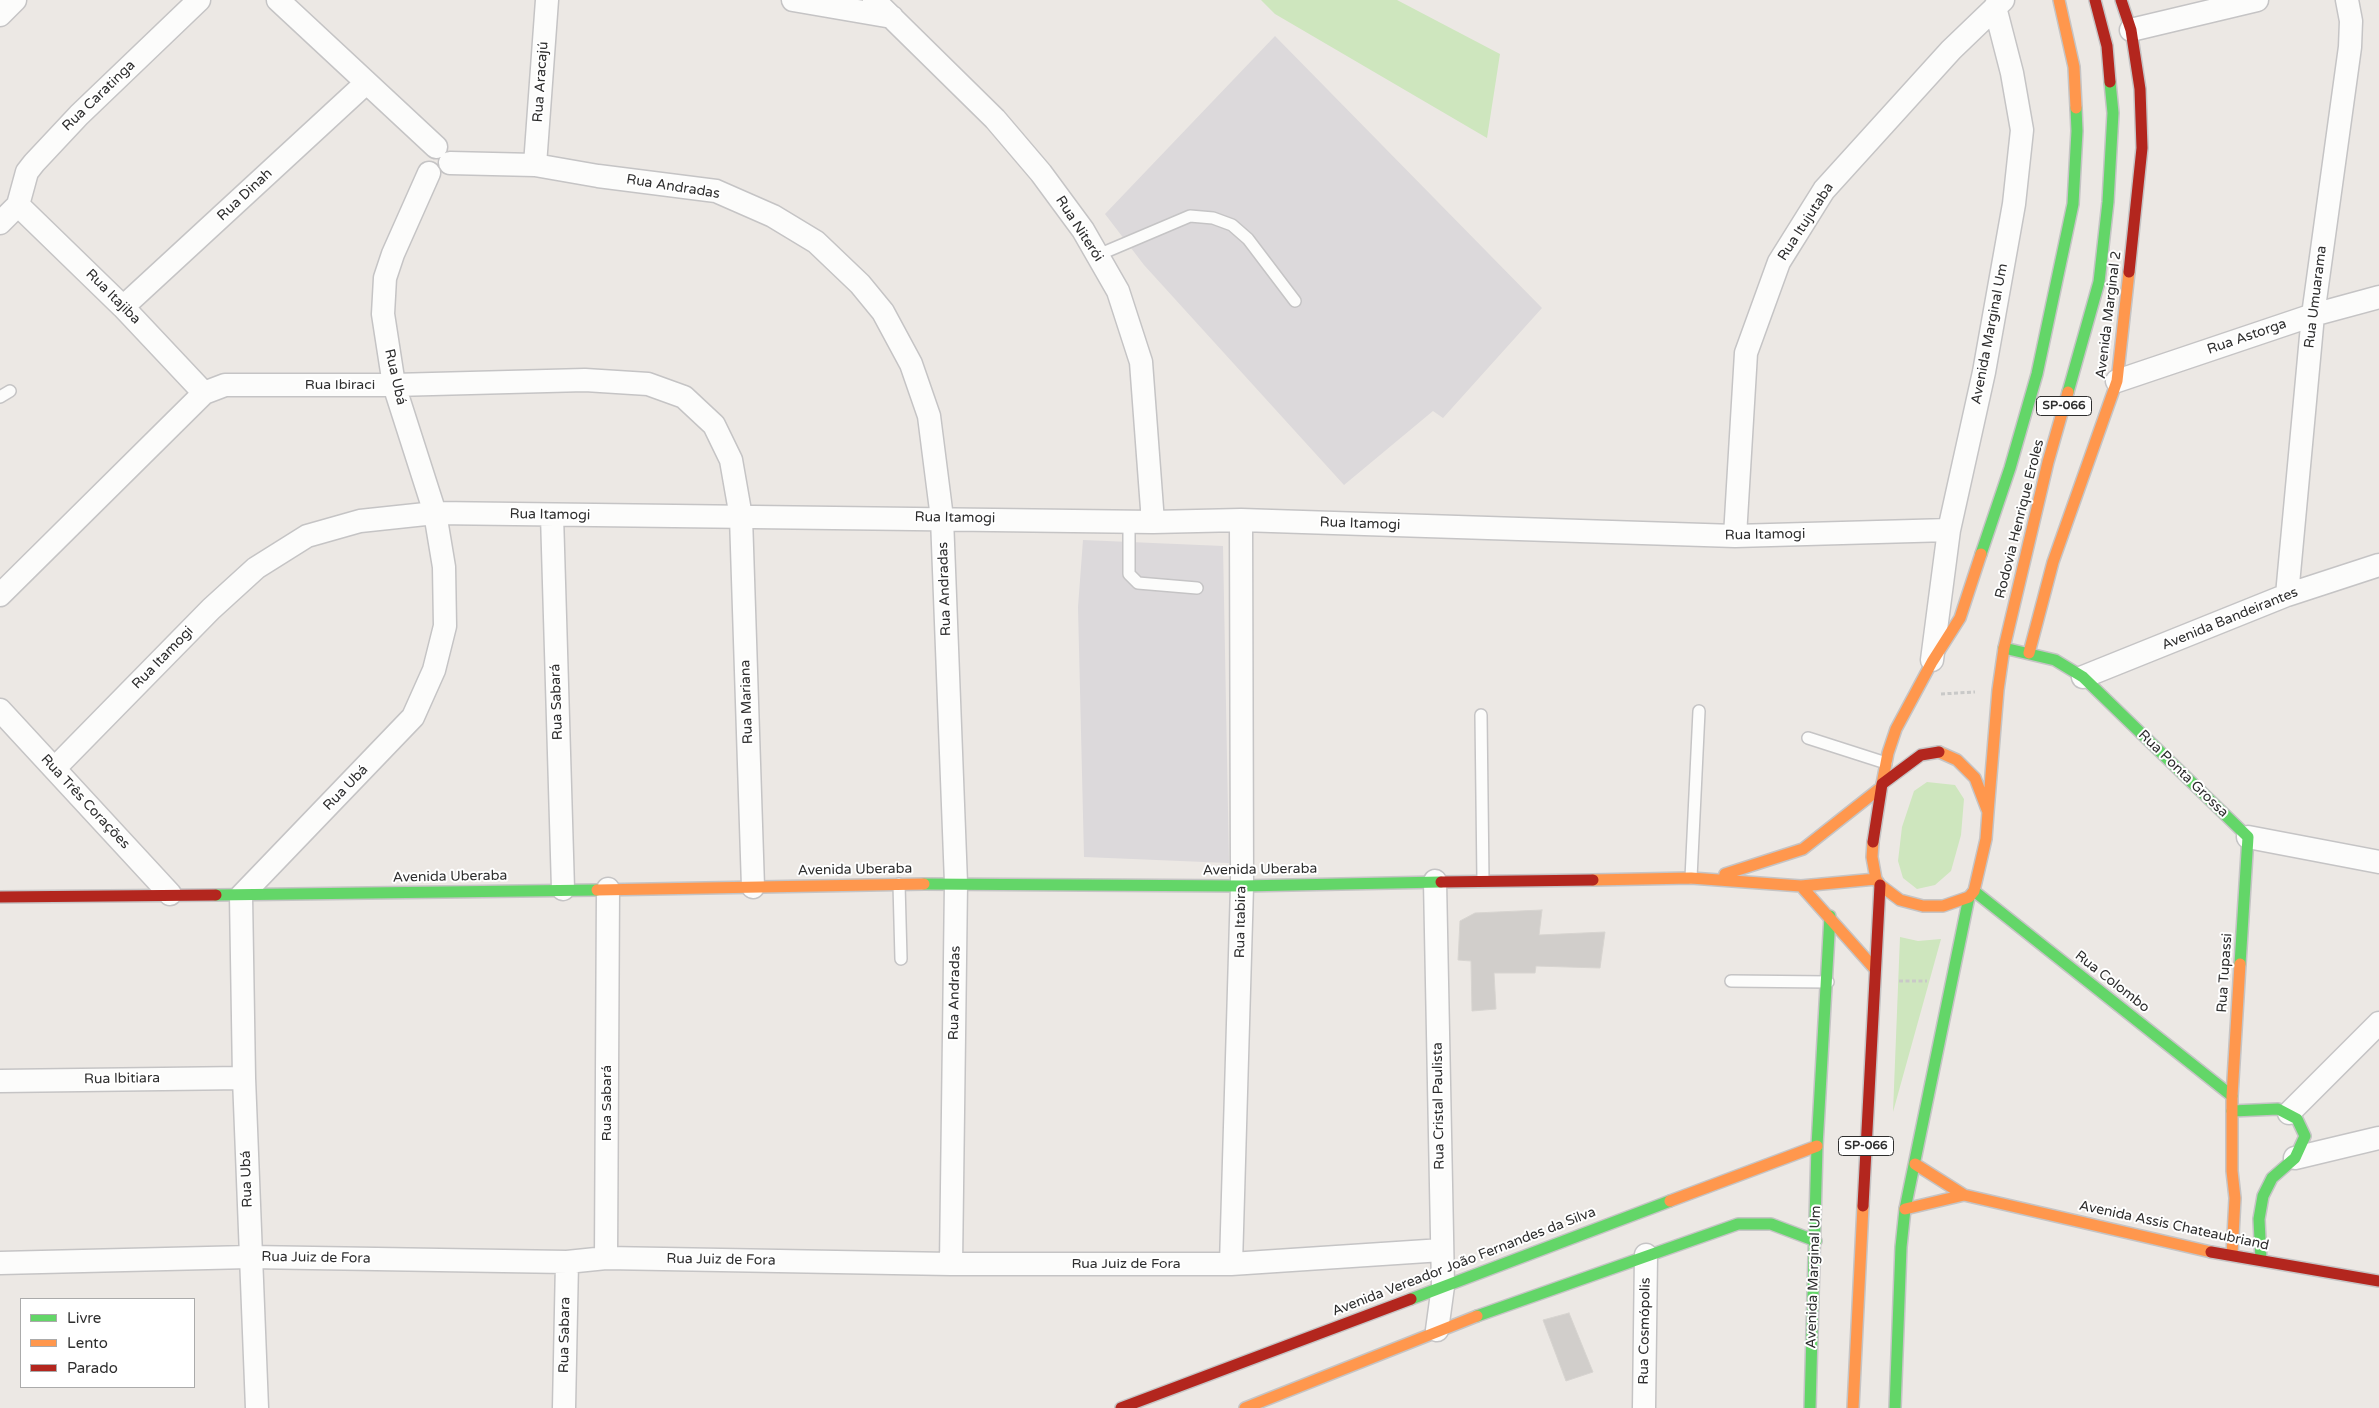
<!DOCTYPE html>
<meta charset="utf-8">
<style>
body{margin:0}
#map{position:relative;width:2379px;height:1408px;overflow:hidden;background:#ece8e4;font-family:"Varela Round",sans-serif}
canvas{display:block}
.legend{position:absolute;left:20px;top:1298px;width:175px;height:90px;box-sizing:border-box;background:#fff;border:1px solid #ababab;margin:0;padding:6px 9px;list-style:none;font-size:15px;color:#2e2e2e}
.legend li{display:flex;align-items:center;gap:10px;height:25px}
.legend b{width:25px;border:1px solid #ababab}
</style>
<div id="map">
<canvas width="2379" height="1408"></canvas>
<ul class="legend">
<li><b style="height:6px;background:#63d668"></b>Livre</li>
<li><b style="height:6px;background:#ff974d"></b>Lento</li>
<li><b style="height:6px;background:#b3261e"></b>Parado</li>
</ul>
</div>
<script>
const ctx = document.querySelector('canvas').getContext('2d');
ctx.lineJoin = 'round';
function fill(path, color) { ctx.fillStyle = color; ctx.fill(path, 'evenodd'); }
const poly = rows => new Path2D(rows.map(r => 'M' + r).join(''));
function strokePath(path, color, width, dash) { ctx.strokeStyle = color; ctx.lineWidth = width; ctx.lineCap = dash ? 'butt' : 'round'; ctx.setLineDash(dash || []); ctx.stroke(path); }
function write(font, color, halo, rows, align = 'center') {
  ctx.font = font + ' "Varela Round",sans-serif'; ctx.lineWidth = 4; ctx.setLineDash([]); ctx.textBaseline = 'middle'; ctx.strokeStyle = halo; ctx.fillStyle = color; for (const [text, x, y, turn = 0] of rows) {
    ctx.save(); ctx.translate(x, y); ctx.rotate((+turn || 0) * Math.PI / 180); ctx.textAlign = isNaN(turn) ? turn : align; if (halo) ctx.strokeText(text, 0, 0); ctx.fillText(text, 0, 0); ctx.restore();
  }
}
fill(poly([
 [1275,36,1542,308,1443,418,1433,411,1344,485,1144,265,1105,214],
 [1083,540,1223,546,1229,863,1084,857,1078,607]
]), '#dcd9db');
fill(poly([
 [1261,0,1397,0,1500,54,1487,138,1275,14],
 [1927,782,1955,785,1964,799,1961,835,1951,871,1935,885,1917,889,1903,878,1898,861,1902,827,1914,791],
 [1900,937,1918,941,1941,939,1893,1112]
]), '#cee6be');
const building = poly([
 [1542,910,1539,935,1605,932,1600,968,1536,966,1535,973,1494,973,1496,1009,1472,1011,1471,961,1458,960,1460,921,1475,913,1542,910],
 [1569,1313,1593,1372,1566,1381,1543,1320,1569,1313]
]);
fill(building, '#d1cecb');
strokePath(building, '#d7d4d0', 1);
const lane = poly([
 [1098,255,1190,216,1213,218,1232,225,1248,239,1295,301],
 [0,397,10,391],
 [1129,522,1129,574,1138,583,1197,588],
 [1481,715,1483,881],
 [1808,738,1886,763],
 [1691,878,1699,711],
 [899,884,901,959],
 [1731,981,1828,982]
]);
const street = poly([
 [278,0,436,147],
 [793,0,892,17],
 [874,0,995,119,1041,173,1083,230,1118,291,1141,362,1153,522],
 [0,15,15,0],
 [2131,30,2257,0],
 [450,163,535,165,598,176,716,191,773,216,816,242,860,284,883,312,911,364,929,416,942,518,956,883,951,1264],
 [535,165,547,0],
 [18,205,27,172,34,163,79,115,199,0],
 [18,205,123,307,204,393],
 [0,223,18,205],
 [123,307,366,83],
 [2117,381,2313,315,2379,297],
 [552,515,563,889],
 [1735,536,1746,353,1779,262,1824,190,1951,50,2003,0],
 [0,595,204,393,225,385,394,385,585,380,648,384,684,397,714,425,731,460,741,517,753,887],
 [2287,595,2313,315,2350,47,2351,21,2347,0],
 [1932,660,1949,530,1984,372,2014,204,2022,130,2012,73,1995,7],
 [2083,677,2287,595,2379,565],
 [0,710,170,894],
 [55,768,211,609,256,568,307,536,360,521,435,513,1153,522,1241,520,1735,536,1949,530],
 [2248,837,2379,862],
 [1435,881,1443,1286,1437,1330],
 [0,1081,244,1078],
 [2289,1113,2379,1023],
 [2295,1158,2379,1138],
 [606,1258,608,889],
 [0,1263,249,1257,567,1262,606,1258,951,1264,1231,1264,1442,1250],
 [1231,1264,1242,886,1241,520],
 [257,1408,244,1078,241,896,413,717,434,670,445,626,444,567,435,513,394,385,383,314,385,278,393,254,429,173],
 [564,1408,567,1262],
 [1644,1408,1646,1255]
]);
const fast = poly([
 [2068,392,2099,282,2108,202,2113,113,2110,82],
 [1981,554,2010,468,2037,374,2073,204,2077,131,2076,108],
 [2004,648,2055,660,2083,677,2248,837,2240,964],
 [924,884,1242,886,1441,882],
 [1974,891,2232,1096],
 [216,895,597,890],
 [2232,1111,2278,1109,2297,1119,2305,1136,2295,1158,2272,1178,2263,1196,2259,1219,2261,1260],
 [1411,1299,1670,1201],
 [1477,1316,1738,1224,1771,1224,1816,1241],
 [1810,1408,1817,1146,1830,916],
 [1895,1408,1901,1247,1905,1209,1969,897]
]);
const slow = poly([
 [2059,0,2074,67,2076,108],
 [2029,653,2053,562,2117,381,2129,272],
 [1882,784,1888,753,1896,729,1932,662,1960,618,1981,554],
 [1988,812,1998,690,2004,648,2048,462,2068,392],
 [1873,842,1872,857,1876,879,1880,885,1900,900,1923,906,1943,906,1969,897,1974,891,1986,839,1988,812,1975,778,1957,760,1939,752],
 [1725,874,1803,849,1879,789],
 [1593,880,1691,878,1801,886,1876,879],
 [1801,886,1874,968],
 [597,890,924,884],
 [1915,1164,1964,1195,2211,1252],
 [1670,1201,1817,1146],
 [1905,1209,1964,1195],
 [2232,1255,2235,1198,2232,1171,2232,1096,2240,964],
 [1245,1408,1477,1316],
 [1853,1408,1863,1206]
]);
const jam = poly([
 [2095,0,2107,46,2110,82],
 [2121,0,2131,30,2140,89,2142,148,2129,272],
 [1873,842,1882,784,1921,755,1939,752],
 [1441,882,1593,880],
 [0,897,216,895],
 [1863,1206,1880,885],
 [2211,1252,2379,1281],
 [1121,1408,1411,1299]
]);
strokePath(lane, '#c5c4c5', 14);
strokePath(street, '#c5c4c5', 25);
strokePath(fast, '#c5c4c5', 14);
strokePath(slow, '#c5c4c5', 14);
strokePath(jam, '#c5c4c5', 14);
strokePath(poly([
 [1941,694,1975,692],
 [1899,981,1927,981]
]), '#c9c9c8', 3, [4, 2.5]);
strokePath(lane, '#fcfcfb', 11);
strokePath(street, '#fcfcfb', 22);
strokePath(fast, '#63d668', 11);
strokePath(slow, '#ff974d', 11);
strokePath(jam, '#b3261e', 11);
for (const [x, y, w] of [
 [2064,406,55],
 [1866,1146,55]
]) { const box = new Path2D(); box.roundRect(x - w / 2, y - 9.5, w, 19, 4); ctx.fillStyle = '#fff'; ctx.fill(box); strokePath(box, '#2e2e2e', 1); }
write('bold 12px', '#2e2e2e', null, [
 ["SP-066",2064,406],
 ["SP-066",1866,1146]
]);
write('14px', '#2e2e2e', '#fff', [
 ["Rua Aracajú",541,82,-86],
 ["Rua Caratinga",99,96,-44],
 ["Rua Andradas",673,187,9],
 ["Rua Dinah",245,195,-43],
 ["Rua Itujutaba",1806,222,-57],
 ["Rua Niterói",1079,229,57],
 ["Rua Itajiba",113,297,45],
 ["Rua Umuarama",2316,297,-83],
 ["Avenida Marginal 2",2109,315,-83],
 ["Avenida Marginal Um",1990,334,-79],
 ["Rua Astorga",2247,337,-19],
 ["Rua Ubá",395,377,77],
 ["Rua Ibiraci",340,385],
 ["Rua Itamogi",550,515,1],
 ["Rua Itamogi",955,518,1],
 ["Rodovia Henrique Eroles",2020,519,-76],
 ["Rua Itamogi",1360,524,2],
 ["Rua Itamogi",1765,535,-1],
 ["Rua Andradas",945,589,-92],
 ["Avenida Bandeirantes",2230,619,-22],
 ["Rua Itamogi",163,658,-46],
 ["Rua Sabará",557,702,-92],
 ["Rua Mariana",747,702,-92],
 ["Rua Ponta Grossa",2183,774,44],
 ["Rua Ubá",346,788,-46],
 ["Rua Três Corações",85,802,47],
 ["Avenida Uberaba",855,870,-1],
 ["Avenida Uberaba",1260,870,-1],
 ["Avenida Uberaba",450,877,-1],
 ["Rua Itabira",1241,922,-89],
 ["Rua Tupassi",2225,973,-86],
 ["Rua Colombo",2112,982,38],
 ["Rua Andradas",955,993,-89],
 ["Rua Ibitiara",122,1079,-1],
 ["Rua Sabará",607,1103,-90],
 ["Rua Cristal Paulista",1439,1106,-91],
 ["Rua Ubá",247,1179,-92],
 ["Avenida Assis Chateaubriand",2174,1226,12],
 ["Rua Juiz de Fora",316,1258,1],
 ["Rua Juiz de Fora",721,1260,1],
 ["Avenida Vereador João Fernandes da Silva",1464,1262,-21],
 ["Rua Juiz de Fora",1126,1264],
 ["Avenida Marginal Um",1814,1277,-88],
 ["Rua Cosmópolis",1645,1331,-89],
 ["Rua Sabara",565,1335,-89]
]);
</script>
